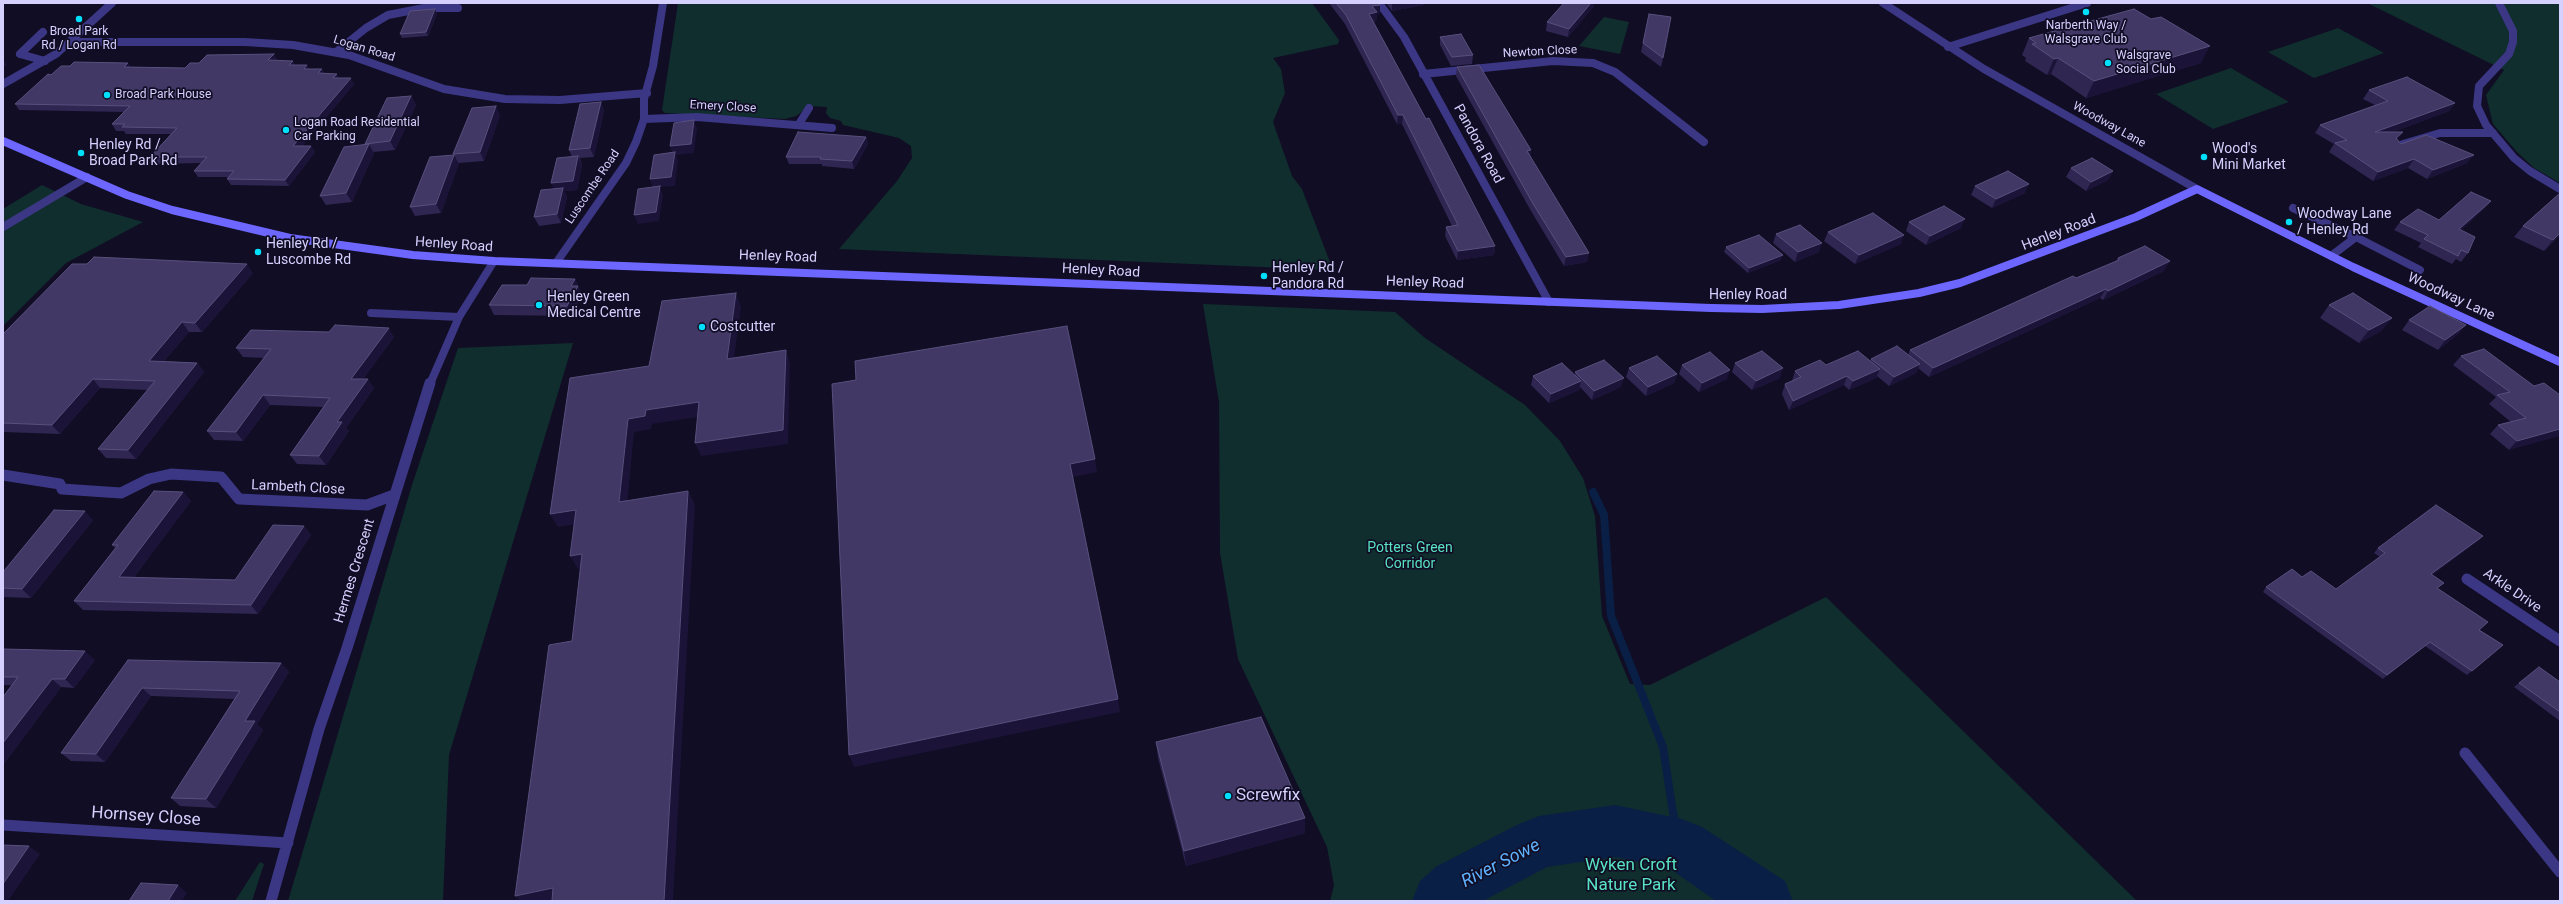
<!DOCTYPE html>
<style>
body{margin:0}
#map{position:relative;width:2563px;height:904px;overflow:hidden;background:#110d24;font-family:Roboto,sans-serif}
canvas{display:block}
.frame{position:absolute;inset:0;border:4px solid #d6d0ff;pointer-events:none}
</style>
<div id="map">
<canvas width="2563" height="904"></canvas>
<div class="frame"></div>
</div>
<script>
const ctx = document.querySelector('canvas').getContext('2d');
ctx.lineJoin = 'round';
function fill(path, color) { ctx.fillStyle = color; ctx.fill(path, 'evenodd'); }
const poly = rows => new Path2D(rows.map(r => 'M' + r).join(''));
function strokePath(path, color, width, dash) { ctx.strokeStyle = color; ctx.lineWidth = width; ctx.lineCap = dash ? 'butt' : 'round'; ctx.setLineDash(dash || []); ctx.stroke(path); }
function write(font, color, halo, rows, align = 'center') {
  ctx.font = font + ' Roboto,sans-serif'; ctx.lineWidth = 3.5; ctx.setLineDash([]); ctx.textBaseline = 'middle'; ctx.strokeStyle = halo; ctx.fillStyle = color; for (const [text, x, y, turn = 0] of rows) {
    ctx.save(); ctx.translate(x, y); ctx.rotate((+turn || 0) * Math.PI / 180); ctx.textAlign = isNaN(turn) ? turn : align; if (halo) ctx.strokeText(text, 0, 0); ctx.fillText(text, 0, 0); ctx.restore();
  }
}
fill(poly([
 [678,3,1312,3,1339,40,1338,44,1273,58,1281,69,1285,93,1273,122,1292,176,1302,189,1333,270,839,249,897,181,912,158,911,146,899,138,843,125,841,121,830,118,826,113,827,107,810,106,796,116,785,119,665,113,662,110],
 [2367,3,2560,3,2560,183,2534,168,2517,152,2493,124,2486,95,2504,70],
 [1604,17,1629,22,1620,54,1579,46],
 [2338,28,2384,53,2314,78,2268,52],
 [2231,68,2289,102,2213,129,2156,94],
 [42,185,81,204,143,222,66,263,3,326,3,209],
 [1203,304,1395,312,1425,338,1525,405,1560,441,1583,478,1595,516,1602,616,1630,684,1650,685,1826,597,2137,901,1790,901,1729,858,1672,830,1611,818,1569,819,1526,834,1444,880,1416,901,1330,901,1334,885,1327,847,1238,659,1220,553,1219,402],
 [573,343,449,755,443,901,288,901,412,485,458,348],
 [1635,850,1708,883,1735,901,1473,901,1511,875,1565,854],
 [260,862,264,864,252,901,235,901]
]), '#102e2d');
strokePath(poly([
 [1593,492,1604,515,1611,616,1663,747,1673,813,1682,845]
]), '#0a1f46', 8);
fill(poly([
 [1615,805,1682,819,1702,827,1785,881,1793,901,1716,901,1669,868,1615,857,1547,867,1483,901,1412,901,1420,881,1437,866,1519,824,1539,816,1615,805]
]), '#0a1f46');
strokePath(poly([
 [1379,3,1404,37,1549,302],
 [2499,3,2513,31,2513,42,2509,54,2479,86,2477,106,2486,125,2514,158,2530,171,2560,189],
 [69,42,245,42,293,45,349,55,444,89,505,99,560,100,647,93],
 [1948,47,2087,3],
 [336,52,366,28,388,15,424,8,458,8],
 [20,54,43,32],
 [20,54,45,61],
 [1423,74,1553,61,1593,63,1615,72,1704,142],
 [3,84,56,54,112,3],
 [644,119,697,117,832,128],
 [799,124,809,108],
 [2403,144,2440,133,2493,133],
 [2293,208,2356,237],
 [3,227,87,177],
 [2331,256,2356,237,2420,270],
 [556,263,626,163,636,142,644,119,644,99,653,66,663,3],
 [371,313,459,317],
 [430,384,459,317,494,261]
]), '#3b3784', 8);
strokePath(poly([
 [3,475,60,484,62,489,121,493,149,479,171,474,221,477,239,499,367,505,394,495],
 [2467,579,2560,641],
 [2465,753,2560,872],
 [3,825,288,843],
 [271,901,319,729,347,648,430,383]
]), '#3b3784', 11);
strokePath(poly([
 [1883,3,1984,69,2197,189]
]), '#3b3784', 8);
strokePath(poly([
 [3,141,127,195,172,210,290,238,413,255,494,261,1711,308,1762,309,1839,305,1919,293,1960,283,2136,217,2197,189,2353,267,2560,362]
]), '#6d67ff', 8);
fill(poly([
 [273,3,350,3,349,4],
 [1329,3,1379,3,1380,14,1377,14,1376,21,1373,22,1495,246,1494,255,1457,260,1445,236,1446,227,1452,226,1402,124,1397,124,1345,24],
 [1386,3,1424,3,1424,5,1392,11],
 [1594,6,1568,37,1546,31,1547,22],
 [435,9,437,14,428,36,402,38,400,34],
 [1649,14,1663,58,1661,67,1641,52],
 [1440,37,1473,55,1472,64,1451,66,1440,45],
 [2029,38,2201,63,2086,98,2051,74,2047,75,2025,61,2026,58,2022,55],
 [278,61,293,61,295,65,309,69,339,78,354,84,302,146,311,146,315,152,289,186,231,185,227,179,228,177,198,177,194,171,201,163,154,164,150,157,171,134,126,134,124,131,116,131,112,124,124,112,19,110,15,104,51,75,131,67,185,68,199,63],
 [1457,67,1531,150,1530,157,1589,253,1587,262,1564,266,1531,211,1456,76],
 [2369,90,2455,103,2449,111,2393,132,2401,144,2467,163,2427,179,2408,168,2373,181,2329,152,2334,144,2315,133,2320,125,2375,105,2363,99],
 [411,96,416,105,395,150,373,152,374,153,352,202,326,205,320,196,366,145,365,144],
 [601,102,604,111,594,157,580,158,582,165,577,190,564,191,567,197,561,223,539,226,534,217,554,189,572,157,569,150],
 [500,115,484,161,459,163,441,213,415,216,410,207,453,155],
 [866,137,868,144,854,169,822,166,822,164,789,164,786,157],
 [2071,168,2113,171,2108,180,2086,191,2066,177],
 [1975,186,2025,193,1992,208,1971,195],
 [2560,193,2560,235,2544,251,2514,237,2523,226],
 [2491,201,2484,209,2461,230,2468,253,2461,262,2456,259,2452,264,2418,247,2421,243,2394,230,2400,222,2439,220],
 [1909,222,1961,228,1926,245,1906,231],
 [1828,232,1901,244,1855,264,1824,241],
 [1776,234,1819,252,1795,262,1773,243],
 [1726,247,1781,260,1748,273,1724,252],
 [2118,258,2164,271,2103,300,2100,298,1929,377,1918,368,1916,373,1889,386,1877,376,1876,378,1849,390,1844,385,1789,410,1782,394,1785,384,1792,381,1795,371,1826,365,1870,361,1871,359,1908,355,1910,350,2076,278,2116,261],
 [253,273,202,332,189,332,164,361,197,363,204,372,136,459,106,458,98,449,148,390,100,388,60,434,3,432,3,334],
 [575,279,582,295,571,316,494,315,489,305,527,285],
 [2329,305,2392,318,2381,331,2359,343,2320,318],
 [2409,320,2466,325,2458,334,2438,350,2402,330],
 [394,337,363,379,374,388,346,428,349,431,326,465,297,464,290,455,323,407,270,405,243,441,214,440,207,431,264,358,243,357,236,348],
 [2461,356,2534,386,2560,395,2509,450,2490,434,2498,425,2511,422,2489,404,2496,397,2453,365],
 [1735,363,1780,378,1752,390,1732,372],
 [1682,365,1727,379,1699,392,1679,374],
 [1629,368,1677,374,1674,383,1646,396,1626,377],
 [1575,372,1621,387,1592,400,1580,387,1579,390,1549,403,1531,385,1533,376,1575,375],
 [183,492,191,501,134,577,235,580,304,526,311,535,258,614,83,610,74,601,115,548,112,545],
 [93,520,31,598,3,597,3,572],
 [2483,536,2479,540,2432,575,2444,583,2437,588,2480,630,2503,645,2467,675,2425,646,2383,679,2263,592,2266,587,2302,577,2336,589,2380,557,2374,553,2378,548],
 [3,649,95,660,74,688,61,687,3,765,3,697,12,685,3,685],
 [128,660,281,663,289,672,257,724,263,730,216,808,180,806,171,798,234,699,151,696,105,762,71,761,61,753],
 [2560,682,2560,721,2514,687,2519,683],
 [1156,742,1305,818,1305,833,1186,866,1158,758]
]), '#2f2652');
fill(poly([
 [1392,3,1424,3,1424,5,1392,11],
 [1591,3,1594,3,1594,6,1568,37,1569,29],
 [1380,5,1380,14,1377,14,1376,21,1368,23,1369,14,1372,6],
 [435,9,437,14,428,36,426,32],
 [2210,46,2201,63,2086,98,2094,81],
 [274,54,278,60,268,60],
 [2058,58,2051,74,2047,75,2054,59],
 [3,59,7,65,3,67],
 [293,61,296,67,289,65],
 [128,63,133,69,124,67],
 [307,65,311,71,304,69],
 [322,69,326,75,318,73],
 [337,74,340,80,333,78],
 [351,78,354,84,297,152,293,146],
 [411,96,416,105,395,150,390,141],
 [601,102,604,111,594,157,590,148],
 [2455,103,2449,111,2369,141,2375,132],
 [496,106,500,115,484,161,480,152],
 [1398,115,1403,115,1402,124,1397,124],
 [694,120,697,129,694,153,676,155,678,161,675,186,660,187,663,195,659,221,638,224,634,215,653,188,650,179,673,155,670,146],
 [2403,132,2397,141,2396,138],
 [866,137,868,144,854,169,852,161],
 [369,144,374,153,352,202,346,193],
 [311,146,315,152,289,186,285,180],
 [1531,150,1530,159,1527,151],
 [454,155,459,164,441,213,436,204],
 [2474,155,2467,163,2427,179,2433,170],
 [578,156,582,165,577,190,564,191,567,197,561,223,557,214,555,192,551,183],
 [2414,159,2408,168,2373,181,2378,172],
 [2113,171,2108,180,2086,191,2091,182],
 [2029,184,2025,193,1992,208,1996,199],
 [2491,201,2484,209,2453,238,2459,229],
 [1965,219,1961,228,1926,245,1930,236],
 [2560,233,2560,235,2544,251,2553,240],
 [1904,235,1901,244,1855,264,1859,255],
 [1822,243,1819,252,1795,262,1798,252],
 [1495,246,1494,255,1457,260,1458,251],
 [1589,253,1587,262,1564,266,1566,257],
 [1783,255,1781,260,1748,273,1749,268],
 [2170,261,2164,271,2103,300,2108,291],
 [247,264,253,273,202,332,195,323],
 [575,279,582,295,571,316,567,306,571,286],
 [2106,289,2100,298,1929,377,1933,368],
 [736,293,741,307,732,372,727,359],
 [2392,318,2381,331,2359,343,2369,330],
 [182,322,189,332,156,370,149,361],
 [2466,325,2458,334,2438,350,2445,340],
 [389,328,394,337,357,388,351,379],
 [786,350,790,364,788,444,701,456,695,443],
 [197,363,204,372,136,459,128,450],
 [1920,364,1916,373,1889,386,1894,377],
 [1783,368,1780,378,1752,390,1756,381],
 [1880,369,1876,378,1849,390,1853,381],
 [1730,370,1727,379,1699,392,1702,383],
 [1677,374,1674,383,1646,396,1648,387],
 [1847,376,1844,385,1789,410,1793,401],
 [1624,378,1621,387,1592,400,1594,391],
 [93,379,100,388,60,434,52,425],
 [368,379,374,388,346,428,349,431,326,465,319,456,337,422],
 [1581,381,1579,390,1549,403,1551,394],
 [263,395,270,405,243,441,236,432],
 [699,402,705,416,652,424,651,429,634,432,626,516,619,502,628,419,646,410],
 [2560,429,2560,436,2509,450,2517,441],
 [1095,459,1097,472,1073,477,1070,464],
 [688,491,695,504,673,901,664,901],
 [183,492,191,501,128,586,119,577],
 [576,510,583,523,558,527,550,514],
 [85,511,93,520,31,598,22,589],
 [304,526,311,535,258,614,251,605],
 [2483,536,2479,540,2427,579,2431,574],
 [582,554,590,567,578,569,570,556],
 [2430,642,2425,646,2383,679,2387,675],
 [85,651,95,660,74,688,65,679],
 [281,663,289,672,257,724,263,730,216,808,206,799,245,721],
 [52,679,61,687,3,765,3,743],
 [142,688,151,696,105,762,96,754],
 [1118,699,1120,712,854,767,849,755],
 [1305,818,1305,833,1186,866,1184,851],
 [29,846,40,854,8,901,3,901,3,884],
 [178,885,187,893,182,901,168,901],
 [553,888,555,901,520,901,515,896]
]), '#1b1438');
const building = poly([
 [1336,3,1379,3,1380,5,1372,6,1377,12,1369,14,1426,119,1429,118,1495,246,1458,251,1446,227,1458,225,1403,115,1398,115,1346,15,1336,3],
 [1564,3,1591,3,1569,29,1547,22,1564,3],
 [435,9,426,32,400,34,410,11,435,9],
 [2134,9,2151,19,2161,17,2210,46,2094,81,2058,58,2054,59,2032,44,2036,43,2029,38,2134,9],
 [1649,14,1671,17,1663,58,1643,43,1649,14],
 [1461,34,1473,55,1452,57,1440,37,1461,34],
 [274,54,268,60,293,61,289,65,307,65,304,69,322,69,318,73,337,74,333,78,351,78,293,146,311,146,285,180,227,179,234,171,194,171,207,157,150,157,177,128,122,127,125,124,112,124,130,106,15,104,48,74,51,75,61,66,70,66,74,62,128,63,124,67,185,68,190,63,199,63,207,55,274,54],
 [1479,65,1531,150,1527,151,1589,253,1566,257,1532,202,1457,67,1479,65],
 [2407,77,2455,103,2375,132,2403,132,2396,138,2401,144,2426,135,2474,155,2433,170,2414,159,2378,172,2335,143,2347,140,2320,125,2388,101,2369,90,2407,77],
 [411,96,390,141,365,144,387,98,411,96],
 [601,102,590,148,569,150,580,104,601,102],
 [496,106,480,152,453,154,472,108,496,106],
 [694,120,691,144,670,146,674,123,694,120],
 [798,132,866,137,852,161,820,159,821,157,786,157,798,132],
 [369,144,346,193,320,196,344,147,369,144],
 [675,152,671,177,650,179,654,155,675,152],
 [454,155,436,204,410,207,430,157,454,155],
 [578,156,573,181,551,183,557,158,578,156],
 [2092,158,2113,171,2091,182,2071,168,2092,158],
 [2008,171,2029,184,1996,199,1975,186,2008,171],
 [660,186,656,212,634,215,638,189,660,186],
 [563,188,557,214,534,217,541,190,563,188],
 [2471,192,2491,201,2459,229,2475,237,2468,253,2461,250,2458,256,2424,239,2428,235,2400,222,2418,209,2439,220,2471,192],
 [2560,193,2560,233,2553,240,2523,226,2560,193],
 [1944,206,1965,219,1930,236,1909,222,1944,206],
 [1873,213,1904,235,1859,255,1828,232,1873,213],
 [1800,225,1822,243,1798,252,1776,234,1800,225],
 [1759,235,1783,255,1749,268,1726,247,1759,235],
 [2145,246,2170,261,2108,291,2106,289,1933,368,1910,350,2073,276,2076,278,2119,260,2118,258,2145,246],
 [94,257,247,264,195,323,182,322,149,361,197,363,128,450,98,449,155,381,93,379,52,425,3,423,3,334,72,264,87,264,94,257],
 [531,278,575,279,571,286,578,286,567,306,489,305,502,285,527,285,531,278],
 [736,293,727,359,786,350,783,430,695,443,699,402,646,410,645,416,628,419,619,502,688,491,664,901,552,901,553,888,515,896,549,645,572,641,582,554,570,556,576,510,550,514,570,378,649,366,662,301,736,293],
 [2353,293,2392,318,2369,330,2329,305,2353,293],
 [2430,306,2466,325,2445,340,2409,320,2430,306],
 [335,325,389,328,351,379,368,379,337,422,342,422,319,456,290,455,330,398,263,395,236,432,207,431,271,349,236,348,251,330,329,332,335,325],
 [1067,326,1095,459,1070,464,1118,699,849,755,832,384,856,380,855,361,1067,326],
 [1897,346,1920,364,1894,377,1871,359,1897,346],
 [2484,349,2534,386,2544,383,2560,395,2560,429,2517,441,2498,425,2526,418,2497,395,2510,392,2461,356,2484,349],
 [1762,351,1783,368,1756,381,1735,363,1762,351],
 [1858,351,1880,369,1853,381,1847,376,1793,401,1785,384,1801,377,1795,371,1820,360,1826,365,1858,351],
 [1710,352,1730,370,1702,383,1682,365,1710,352],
 [1657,356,1677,374,1648,387,1629,368,1657,356],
 [1604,360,1624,378,1594,391,1575,372,1604,360],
 [1562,363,1581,381,1551,394,1533,376,1562,363],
 [154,491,183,492,119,577,235,580,273,525,304,526,251,605,74,601,118,545,112,545,154,491],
 [2436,505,2483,536,2431,574,2444,583,2437,588,2488,622,2479,630,2503,645,2472,671,2430,642,2387,675,2266,587,2292,569,2302,577,2311,571,2336,589,2385,553,2378,548,2436,505],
 [54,510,85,511,22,589,3,588,3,572,54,510],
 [3,649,85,651,65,679,52,679,3,743,3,697,18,677,3,677,3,649],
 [128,660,281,663,245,721,255,721,206,799,171,798,240,691,142,688,96,754,61,753,128,660],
 [2539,667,2560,682,2560,712,2519,683,2539,667],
 [1261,717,1305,818,1184,851,1156,742,1261,717],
 [3,845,29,846,3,884,3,845],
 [141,883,178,885,168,901,129,901,141,883]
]);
fill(building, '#413865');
strokePath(building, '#58507d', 1);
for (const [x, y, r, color] of [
 [2086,12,4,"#00dffb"],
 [79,19,4,"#00dffb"],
 [2108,63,4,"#00dffb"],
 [107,95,4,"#00dffb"],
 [286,130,4,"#00dffb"],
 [81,153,4,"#00dffb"],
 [2204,157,4,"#00dffb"],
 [2289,222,4,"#00dffb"],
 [258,252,4,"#00dffb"],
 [1264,276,4,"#00dffb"],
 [539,305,4,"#00dffb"],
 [702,327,4,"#00dffb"],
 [1228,796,4,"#00dffb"]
]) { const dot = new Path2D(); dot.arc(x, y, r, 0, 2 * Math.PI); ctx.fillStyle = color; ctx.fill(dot); strokePath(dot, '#110d24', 1.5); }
write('12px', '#d6d0ff', '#110d24', [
 ["Narberth Way /",2086,26,"center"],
 ["Walsgrave Club",2086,40,"center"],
 ["Broad Park",79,32,"center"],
 ["Rd / Logan Rd",79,46,"center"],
 ["Walsgrave",2116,56],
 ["Social Club",2116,70],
 ["Broad Park House",115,95],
 ["Logan Road Residential",294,123],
 ["Car Parking",294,137]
], 'left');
write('12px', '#d6d0ff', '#110d24', [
 ["Logan Road",364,49,17],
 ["Newton Close",1540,52,-3],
 ["Emery Close",723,107,3],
 ["Woodway Lane",2109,125,29],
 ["Luscombe Road",593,187,-56]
]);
write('14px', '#d6d0ff', '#110d24', [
 ["Pandora Road",1478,144,61],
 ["Henley Road",2059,233,-21],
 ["Henley Road",454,245,4],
 ["Henley Road",778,257,2],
 ["Henley Road",1101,271,3],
 ["Henley Road",1425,283,2],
 ["Henley Road",1748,295],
 ["Woodway Lane",2451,297,25],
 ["Lambeth Close",298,488,3],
 ["Hermes Crescent",355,571,-73],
 ["Arkle Drive",2512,591,34]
]);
write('14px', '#d6d0ff', '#110d24', [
 ["Henley Rd /",89,145],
 ["Broad Park Rd",89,161],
 ["Wood's",2212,149],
 ["Mini Market",2212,165],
 ["Woodway Lane",2297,214],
 ["/ Henley Rd",2297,230],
 ["Henley Rd /",266,244],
 ["Luscombe Rd",266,260],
 ["Henley Rd /",1272,268],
 ["Pandora Rd",1272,284],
 ["Henley Green",547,297],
 ["Medical Centre",547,313],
 ["Costcutter",710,327]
], 'left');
write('14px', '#58e3c2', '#110d24', [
 ["Potters Green",1410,548],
 ["Corridor",1410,564]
]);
write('17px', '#d6d0ff', '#110d24', [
 ["Screwfix",1236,796]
], 'left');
write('17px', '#d6d0ff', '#110d24', [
 ["Hornsey Close",146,817,4]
]);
write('17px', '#58e3c2', '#110d24', [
 ["Wyken Croft",1631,866],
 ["Nature Park",1631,886]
]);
write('italic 18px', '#5eb2ff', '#110d24', [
 ["River Sowe",1501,864,-27]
]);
</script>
